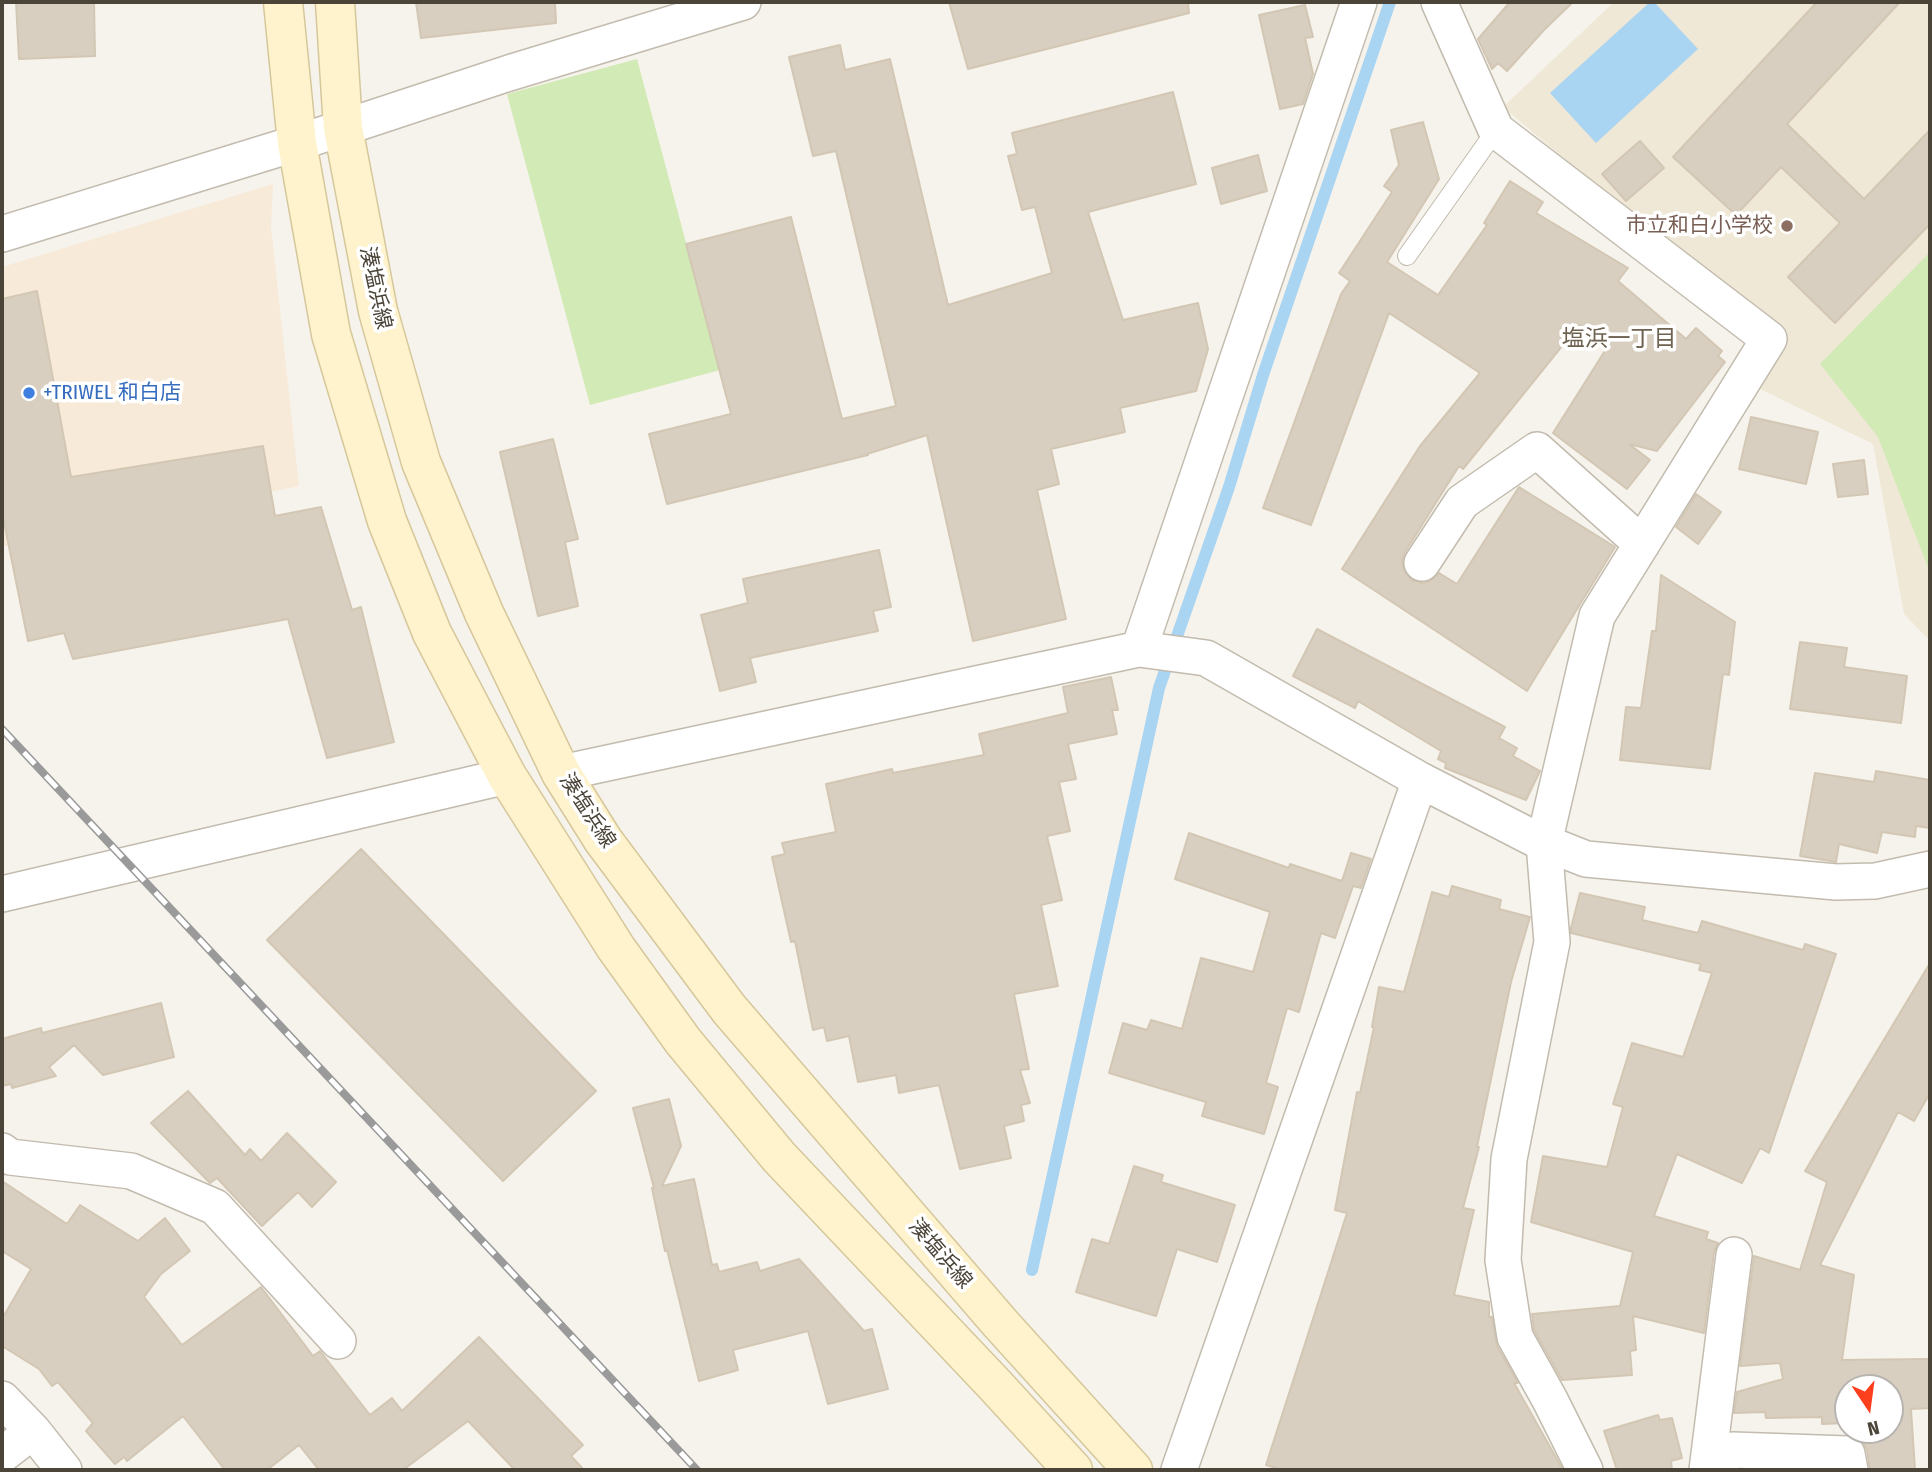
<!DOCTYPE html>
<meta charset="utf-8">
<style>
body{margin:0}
#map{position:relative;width:1932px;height:1472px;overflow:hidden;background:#f6f3ec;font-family:"Fira Sans Condensed",sans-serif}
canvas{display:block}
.frame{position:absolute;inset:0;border:4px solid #4b4439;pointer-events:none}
.north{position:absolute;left:1834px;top:1374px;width:70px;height:70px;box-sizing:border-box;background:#fff;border:2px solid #b7b4b0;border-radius:50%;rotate:167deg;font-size:19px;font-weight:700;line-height:28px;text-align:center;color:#4b4439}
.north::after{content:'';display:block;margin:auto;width:24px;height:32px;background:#fc3f1d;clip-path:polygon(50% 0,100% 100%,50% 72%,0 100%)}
</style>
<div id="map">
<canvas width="1932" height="1472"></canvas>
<div class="frame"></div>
<div class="north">N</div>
</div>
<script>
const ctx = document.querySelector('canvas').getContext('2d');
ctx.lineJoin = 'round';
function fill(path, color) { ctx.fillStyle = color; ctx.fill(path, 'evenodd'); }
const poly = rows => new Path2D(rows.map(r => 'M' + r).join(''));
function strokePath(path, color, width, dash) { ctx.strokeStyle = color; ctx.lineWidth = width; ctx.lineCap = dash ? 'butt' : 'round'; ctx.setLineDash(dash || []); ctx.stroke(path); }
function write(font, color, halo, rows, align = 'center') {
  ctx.font = font + ' "Fira Sans Condensed","Noto Sans JP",sans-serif'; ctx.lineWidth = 7; ctx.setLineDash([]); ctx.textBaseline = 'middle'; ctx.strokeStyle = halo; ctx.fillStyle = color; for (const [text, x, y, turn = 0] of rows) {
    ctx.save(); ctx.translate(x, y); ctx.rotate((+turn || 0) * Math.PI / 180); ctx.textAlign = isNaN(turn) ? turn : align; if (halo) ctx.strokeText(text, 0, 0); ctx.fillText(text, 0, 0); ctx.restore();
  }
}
fill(poly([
 [273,184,271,227,299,486,2,547,2,267]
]), '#f7ead8');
fill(poly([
 [1614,2,1930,2,1930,641,1904,614,1873,444,1754,386,1785,345,1503,107]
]), '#efe8d6');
fill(poly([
 [637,59,720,370,590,405,507,94],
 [1930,252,1930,573,1878,437,1820,364]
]), '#d2eab5');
fill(poly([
 [1650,2,1654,2,1698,49,1596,143,1550,93]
]), '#a9d4f2');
strokePath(poly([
 [1032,1270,1159,688,1229,487,1263,375,1390,2]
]), '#a9d4f2', 12);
const building = poly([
 [16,2,94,2,95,56,19,59,16,2],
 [416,2,555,2,556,23,421,38,416,2],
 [949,2,1188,2,1189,13,968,69,949,2],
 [1510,2,1573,2,1544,30,1507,71,1498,63,1492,69,1478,39,1510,2],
 [1817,2,1900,2,1787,124,1864,199,1930,130,1930,224,1835,323,1788,277,1840,223,1781,167,1736,215,1673,157,1817,2],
 [1305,5,1313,37,1305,38,1313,74,1303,104,1280,109,1259,15,1305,5],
 [840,45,845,70,890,59,948,305,1052,273,1035,207,1022,210,1008,156,1017,154,1012,133,1173,92,1196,184,1088,212,1123,320,1198,303,1208,349,1196,391,1120,408,1125,432,1051,449,1059,484,1037,490,1066,619,973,641,927,435,867,454,868,455,667,504,649,434,731,414,686,244,791,217,842,419,896,406,836,151,813,156,789,57,840,45],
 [1423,122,1439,179,1387,262,1438,295,1487,225,1484,223,1510,181,1543,202,1536,213,1628,268,1618,281,1686,339,1696,328,1722,351,1718,356,1725,362,1657,451,1629,444,1650,460,1627,489,1553,433,1608,346,1579,325,1463,469,1459,466,1405,552,1402,561,1404,571,1412,580,1422,583,1430,581,1439,573,1457,584,1519,487,1615,547,1527,691,1342,569,1420,446,1480,373,1389,313,1311,525,1263,508,1341,294,1350,281,1339,273,1392,192,1384,186,1399,165,1391,130,1423,122],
 [1640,141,1664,168,1626,201,1602,174,1640,141],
 [1258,155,1267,191,1221,204,1212,168,1258,155],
 [37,291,71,477,263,446,275,516,321,507,352,610,361,607,394,742,327,758,288,619,73,659,64,633,28,641,2,512,2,299,37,291],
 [1751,417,1818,432,1806,484,1739,469,1751,417],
 [553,439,578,539,565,542,578,606,538,616,500,452,553,439],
 [1864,460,1868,494,1838,497,1833,464,1864,460],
 [1696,494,1721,512,1698,544,1676,527,1696,494],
 [879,550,891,607,873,611,878,631,750,658,756,682,720,691,701,615,748,603,743,579,879,550],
 [1661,575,1735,622,1729,675,1723,674,1710,769,1620,760,1626,707,1641,708,1652,631,1656,631,1661,575],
 [1317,629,1505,727,1499,738,1517,748,1513,756,1540,771,1526,800,1445,768,1446,763,1438,759,1441,751,1358,701,1355,708,1293,676,1317,629],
 [1800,642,1847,648,1844,667,1907,676,1901,723,1790,709,1800,642],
 [1111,677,1118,710,1112,710,1117,734,1068,744,1076,779,1059,782,1070,831,1047,836,1062,900,1041,905,1058,986,1014,994,1029,1069,1020,1070,1030,1103,1021,1105,1024,1121,1004,1126,1011,1158,960,1169,939,1085,899,1093,896,1075,858,1082,849,1036,827,1041,824,1027,813,1030,795,941,791,942,772,857,785,854,782,843,836,832,826,784,892,769,893,773,984,755,979,734,1068,713,1063,687,1111,677],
 [1876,771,1930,780,1930,828,1916,826,1915,837,1882,832,1877,853,1839,844,1836,862,1800,856,1815,773,1874,782,1876,771],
 [1189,833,1289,868,1290,864,1342,881,1351,853,1371,859,1361,888,1353,886,1335,938,1321,933,1299,1012,1287,1008,1266,1083,1278,1087,1264,1134,1202,1116,1206,1102,1109,1073,1123,1023,1147,1030,1151,1020,1182,1029,1201,958,1253,972,1270,912,1175,879,1189,833],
 [361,849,596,1091,503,1181,267,940,361,849],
 [1452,886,1501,900,1499,909,1530,917,1511,982,1477,1147,1479,1147,1463,1208,1474,1210,1454,1295,1489,1302,1489,1317,1492,1317,1497,1346,1518,1383,1514,1383,1563,1470,1283,1470,1266,1465,1347,1213,1335,1210,1357,1092,1360,1093,1374,1027,1372,1027,1379,987,1404,992,1432,892,1449,897,1452,886],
 [1580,893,1645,907,1642,920,1698,933,1702,921,1803,950,1805,944,1836,954,1769,1153,1760,1148,1742,1183,1677,1154,1654,1216,1708,1232,1706,1239,1718,1243,1714,1252,1704,1333,1633,1316,1636,1350,1630,1351,1632,1375,1562,1380,1534,1330,1532,1314,1620,1306,1633,1252,1531,1222,1543,1156,1607,1167,1623,1107,1613,1104,1632,1043,1683,1057,1712,973,1699,970,1701,964,1688,961,1571,933,1571,928,1580,893],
 [1930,963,1930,1093,1914,1121,1898,1112,1820,1265,1854,1275,1842,1360,1930,1359,1930,1408,1911,1409,1915,1470,1870,1470,1867,1450,1863,1442,1854,1435,1853,1430,1890,1430,1890,1388,1848,1388,1848,1423,1822,1424,1822,1417,1766,1418,1765,1412,1734,1413,1737,1392,1783,1379,1780,1363,1740,1366,1754,1256,1800,1270,1827,1182,1805,1171,1930,963],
 [161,1003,174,1057,103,1075,74,1045,49,1067,56,1076,12,1088,11,1084,2,1086,2,1039,41,1028,42,1033,161,1003],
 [188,1091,245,1155,250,1149,261,1161,287,1133,336,1182,312,1207,298,1192,262,1226,217,1178,210,1183,151,1123,188,1091],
 [669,1099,681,1146,662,1186,694,1179,712,1265,717,1264,719,1272,757,1262,760,1271,799,1259,864,1331,872,1329,888,1389,828,1404,808,1331,733,1350,738,1370,699,1381,667,1250,665,1251,652,1188,654,1188,633,1108,669,1099],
 [1134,1166,1163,1175,1161,1182,1235,1205,1217,1262,1177,1249,1156,1316,1076,1292,1092,1239,1109,1244,1134,1166],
 [2,1181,67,1224,80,1205,138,1241,165,1218,190,1251,161,1274,144,1297,182,1345,261,1287,313,1356,320,1351,370,1415,392,1398,402,1411,479,1337,583,1445,571,1456,584,1470,515,1470,468,1421,403,1470,319,1470,299,1445,267,1470,225,1470,183,1416,127,1461,124,1457,115,1464,86,1431,93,1423,58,1382,52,1386,39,1369,2,1346,2,1319,31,1269,2,1251,2,1181],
 [1658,1415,1660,1420,1672,1418,1682,1458,1671,1461,1672,1470,1617,1470,1604,1431,1658,1415]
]);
fill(building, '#d8cfc1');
strokePath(building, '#d3c7b4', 2);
const lane = poly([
 [1407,256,1496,130]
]);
const street = poly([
 [1439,2,1496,130,1769,339,1597,616,1544,843,1552,942,1509,1159,1503,1260,1515,1337,1550,1400,1585,1470],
 [2,234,297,143,509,73,743,2],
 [1422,563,1462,502,1537,450,1642,544],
 [1139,649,1359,2],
 [561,773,1139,649,1206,658,1420,780,1533,838,1586,859,1836,882,1875,881,1930,869],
 [2,894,507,776],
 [2,1151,10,1157,131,1171,215,1207,338,1341],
 [2,1399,33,1431,64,1470],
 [2,1455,33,1431],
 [1179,1470,1420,780],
 [1707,1470,1734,1255],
 [1709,1470,1733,1450,1847,1454,1850,1470]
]);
const secondary = poly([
 [283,2,297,143,331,334,387,521,432,633,507,776,616,948,683,1041,779,1157,995,1385,1073,1470],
 [335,2,343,128,378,311,421,462,484,613,561,773,603,840,729,1009,1000,1323,1133,1470]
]);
strokePath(lane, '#c2bbae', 20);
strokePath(street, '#c2bbae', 38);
strokePath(secondary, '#d6c79b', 41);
strokePath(lane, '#fff', 18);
strokePath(street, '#fff', 35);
strokePath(secondary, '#fff3cd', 38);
const rail = poly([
 [2,729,697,1470]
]);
strokePath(rail, '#9a9a9a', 8);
strokePath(rail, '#fff', 5, [16]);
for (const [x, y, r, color] of [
 [1787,226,7,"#8d6e63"],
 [29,393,7,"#3f7fe0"]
]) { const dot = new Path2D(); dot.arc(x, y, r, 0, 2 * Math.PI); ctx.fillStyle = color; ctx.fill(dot); strokePath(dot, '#fff', 2.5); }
write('21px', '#785e54', '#fff', [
 ["市立和白小学校",1773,226]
], 'right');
write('21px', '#4b4439', '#fff', [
 ["湊塩浜線",375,288,78],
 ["湊塩浜線",587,811,57],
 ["湊塩浜線",940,1254,49]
]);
write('21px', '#366cbe', '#fff', [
 ["+TRIWEL 和白店",43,393]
], 'left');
write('23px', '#6e6250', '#fff', [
 ["塩浜一丁目",1619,340]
]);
</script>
